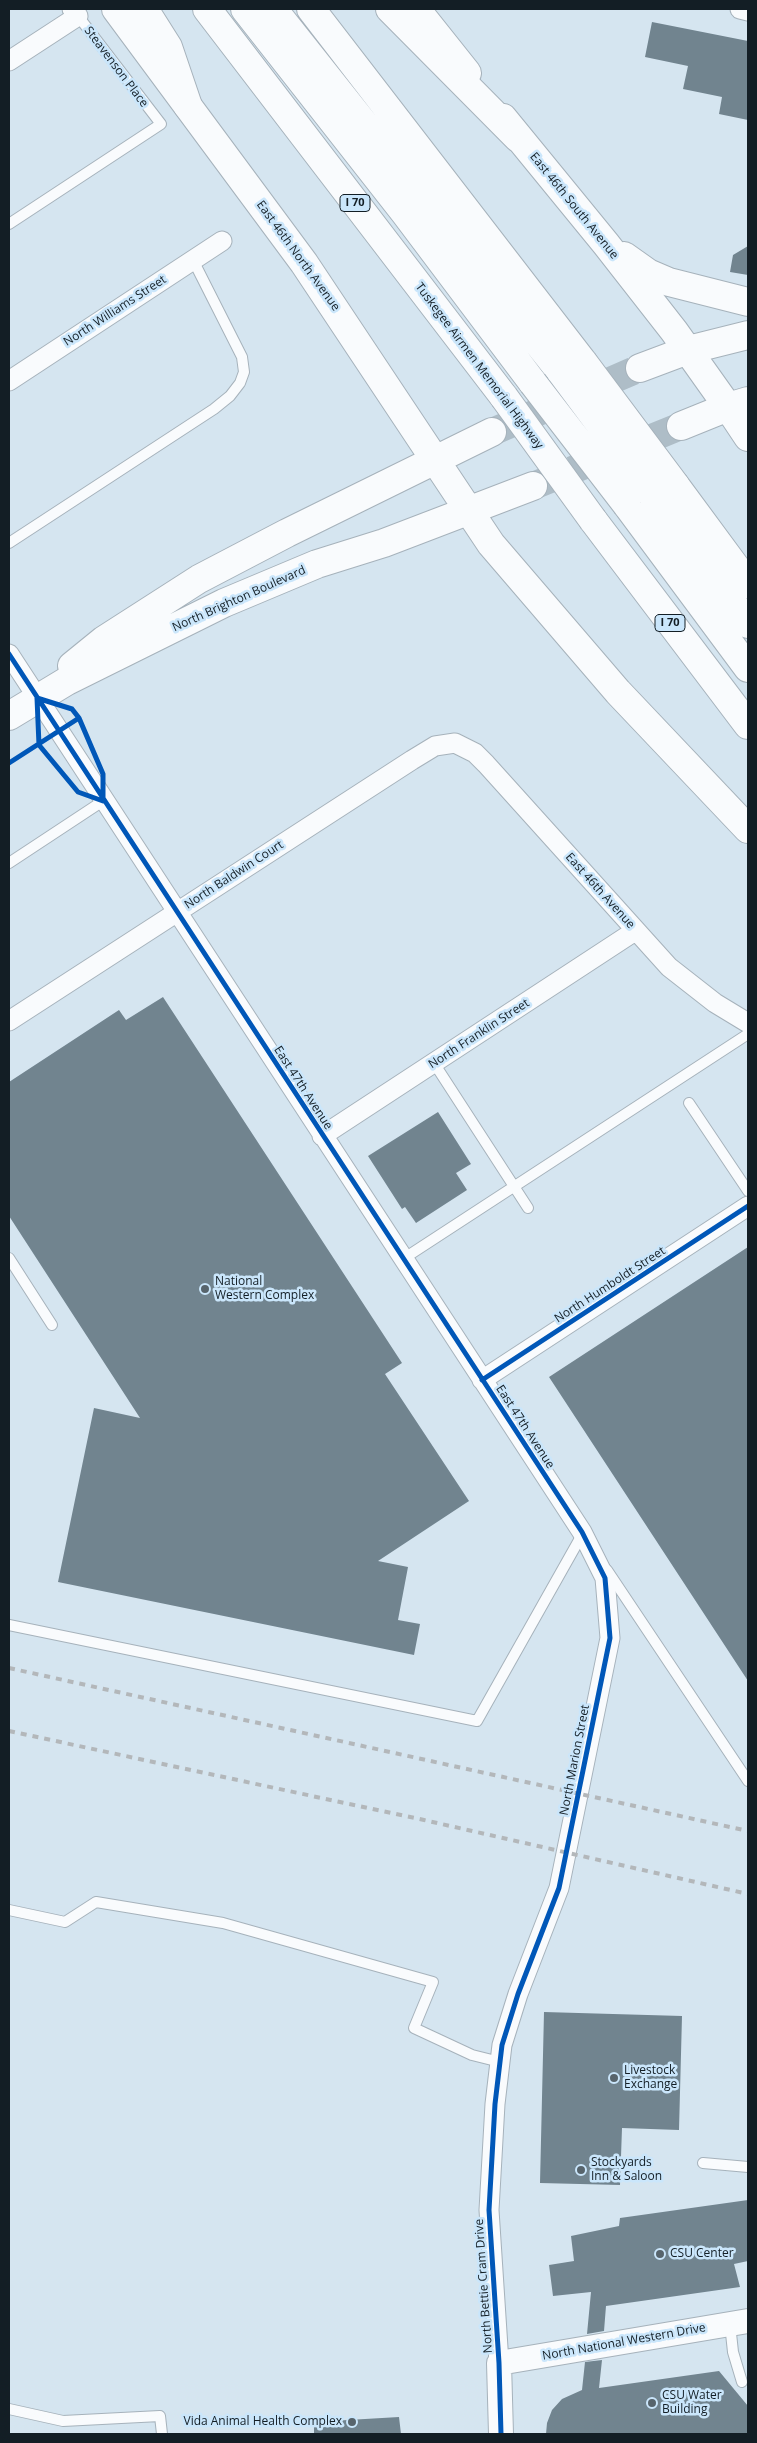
<!DOCTYPE html>
<style>
body{margin:0}
#map{position:relative;width:757px;height:2443px;overflow:hidden;background:#d5e5f0;font-family:"Open Sans",sans-serif}
canvas{display:block}
.frame{position:absolute;inset:0;border:10px solid #131e25;pointer-events:none}
</style>
<div id="map">
<canvas width="757" height="2443"></canvas>
<div class="frame"></div>
</div>
<script>
const ctx = document.querySelector('canvas').getContext('2d');
ctx.lineJoin = 'round';
function fill(path, color) { ctx.fillStyle = color; ctx.fill(path, 'evenodd'); }
const poly = rows => new Path2D(rows.map(r => 'M' + r).join(''));
function strokePath(path, color, width, dash) { ctx.strokeStyle = color; ctx.lineWidth = width; ctx.lineCap = dash ? 'butt' : 'round'; ctx.setLineDash(dash || []); ctx.stroke(path); }
function write(font, color, halo, rows, align = 'center') {
  ctx.font = font + ' "Open Sans",sans-serif'; ctx.lineWidth = 5; ctx.setLineDash([]); ctx.textBaseline = 'middle'; ctx.strokeStyle = halo; ctx.fillStyle = color; for (const [text, x, y, turn = 0] of rows) {
    ctx.save(); ctx.translate(x, y); ctx.rotate((+turn || 0) * Math.PI / 180); ctx.textAlign = isNaN(turn) ? turn : align; if (halo) ctx.strokeText(text, 0, 0); ctx.fillText(text, 0, 0); ctx.restore();
  }
}
fill(poly([
 [652,22,748,41,748,120,719,114,722,97,683,89,688,66,645,57],
 [748,246,748,275,730,272,733,255],
 [163,997,402,1363,385,1374,469,1501,378,1561,408,1567,398,1620,420,1624,414,1655,58,1582,94,1408,140,1418,9,1216,9,1082,119,1010,126,1020],
 [438,1112,471,1164,456,1173,467,1190,416,1223,405,1207,402,1209,368,1156],
 [748,1247,748,1681,549,1377],
 [544,2012,682,2016,679,2130,622,2128,620,2185,540,2183],
 [748,2200,748,2261,734,2264,740,2287,606,2306,604,2331,587,2334,591,2292,553,2296,549,2265,574,2261,571,2236,619,2226,620,2218],
 [602,2360,599,2388,719,2371,748,2406,748,2434,546,2434,547,2423,552,2410,562,2399,582,2390,585,2362],
 [399,2417,401,2434,314,2434,314,2422]
]), '#71848f');
strokePath(poly([
 [492,432,640,368],
 [533,486,681,426]
]), '#aebdc7', 28, [28, 14]);
const service = poly([
 [9,224,161,124,78,16],
 [9,543,214,409,230,396,240,383,244,372,242,357,193,260],
 [9,863,103,801],
 [434,1063,528,1208],
 [689,1103,748,1191],
 [9,1258,52,1325],
 [403,1259,748,1034],
 [607,1570,748,1781],
 [9,1625,477,1721,583,1533],
 [9,1910,65,1922,96,1902,223,1923,433,1982,414,2028,472,2055,500,2062],
 [703,2163,748,2167],
 [730,2324,733,2352,742,2382],
 [9,2409,63,2421,160,2416,162,2434]
]);
const minor = poly([
 [740,9,748,11],
 [9,61,78,16,72,9],
 [9,381,222,241],
 [9,654,582,1532,605,1578,610,1638,559,1888,518,1994,502,2045,495,2104,489,2210,499,2363],
 [9,1021,412,760,435,746,455,743,475,753,486,764,669,967,715,1003,748,1023],
 [322,1136,635,931],
 [482,1380,748,1206]
]);
const tertiary = poly([
 [501,2434,499,2363,748,2321]
]);
const secondary = poly([
 [116,9,304,263,469,511],
 [416,9,467,73],
 [503,118,606,244,674,331,728,407],
 [624,256,648,273,669,282,748,302],
 [640,368,688,350,748,335],
 [681,426,728,407,748,401],
 [72,666,104,640,199,579,287,533,492,432],
 [9,716,67,681,224,603,317,564,384,543,533,486]
]);
const motorway = poly([
 [144,9,168,47,188,106],
 [207,9,504,397],
 [245,9,405,213,533,383],
 [273,9,561,372],
 [311,9,583,362],
 [390,9,518,138],
 [728,407,748,437],
 [675,485,748,584],
 [652,494,748,624],
 [627,505,748,668],
 [469,511,491,544,618,692,748,829],
 [593,520,748,725]
]);
strokePath(service, '#a6b2bb', 12);
strokePath(minor, '#a6b2bb', 21);
strokePath(tertiary, '#a6b2bb', 26);
strokePath(secondary, '#a6b2bb', 30);
strokePath(motorway, '#a6b2bb', 30);
strokePath(service, '#f9fbfd', 10);
strokePath(minor, '#f9fbfd', 19);
strokePath(tertiary, '#f9fbfd', 24);
strokePath(secondary, '#f9fbfd', 28);
strokePath(motorway, '#f9fbfd', 28);
strokePath(poly([
 [9,1668,748,1831],
 [9,1731,424,1820,748,1894]
]), '#b3b7ba', 4, [6, 6]);
const motorwayBridge = poly([
 [583,362,675,485],
 [561,372,652,494],
 [533,383,627,505],
 [504,397,593,520]
]);
strokePath(motorwayBridge, '#a6b2bb', 30, []);
strokePath(motorwayBridge, '#f9fbfd', 28);
strokePath(poly([
 [9,654,582,1532,605,1578,610,1638,559,1888,518,1994,502,2045,495,2104,489,2210,499,2363,501,2434],
 [37,698,72,709,79,718,103,774,103,801,78,792,39,745,37,698],
 [9,763,79,718],
 [482,1380,748,1206]
]), '#0057b8', 5);
for (const [x, y, r, color] of [
 [205,1289,5,"#57646c"],
 [614,2078,5,"#57646c"],
 [581,2170,5,"#57646c"],
 [660,2254,5,"#57646c"],
 [652,2403,5,"#57646c"],
 [352,2422,5,"#57646c"]
]) { const dot = new Path2D(); dot.arc(x, y, r, 0, 2 * Math.PI); ctx.fillStyle = color; ctx.fill(dot); strokePath(dot, '#cae6fb', 2); }
for (const [x, y, w] of [
 [355,203,30],
 [670,623,30]
]) { const box = new Path2D(); box.roundRect(x - w / 2, y - 8.5, w, 17, 4); ctx.fillStyle = '#cae6fb'; ctx.fill(box); strokePath(box, '#131e25', 1); }
write('bold 11px', '#131e25', null, [
 ["I 70",355,203],
 ["I 70",670,623]
]);
write('12px', '#131e25', '#cae6fb', [
 ["Steavenson Place",116,67,53],
 ["East 46th South Avenue",574,206,51],
 ["East 46th North Avenue",298,256,54],
 ["North Williams Street",115,311,-33],
 ["Tuskegee Airmen Memorial Highway",479,366,53],
 ["North Brighton Boulevard",239,599,-24],
 ["North Baldwin Court",234,875,-33],
 ["East 46th Avenue",600,891,48],
 ["North Franklin Street",479,1034,-33],
 ["East 47th Avenue",303,1088,57],
 ["North Humboldt Street",610,1285,-33],
 ["East 47th Avenue",525,1427,57],
 ["North Marion Street",575,1760,-79],
 ["North Bettie Cram Drive",484,2286,-94],
 ["North National Western Drive",624,2342,-10]
]);
write('12px', '#131e25', '#cae6fb', [
 ["National",215,1282],
 ["Western Complex",215,1296],
 ["Livestock",624,2071],
 ["Exchange",624,2085],
 ["Stockyards",591,2163],
 ["Inn & Saloon",591,2177],
 ["CSU Center",670,2254],
 ["CSU Water",662,2396],
 ["Building",662,2410],
 ["Vida Animal Health Complex",342,2422,"right"]
], 'left');
</script>
